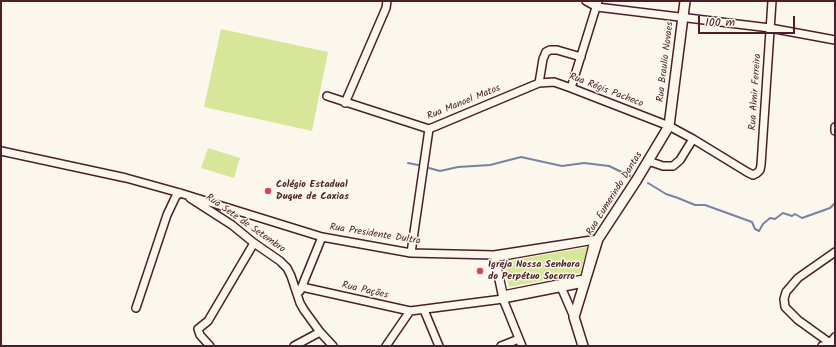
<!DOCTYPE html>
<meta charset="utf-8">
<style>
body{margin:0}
#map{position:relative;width:836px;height:347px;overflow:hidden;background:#fbf7ec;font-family:Kalam,sans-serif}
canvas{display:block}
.frame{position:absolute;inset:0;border:2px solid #4a1f2b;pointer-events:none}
.scale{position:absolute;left:698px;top:16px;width:97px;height:18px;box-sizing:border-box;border:2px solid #4a1f2b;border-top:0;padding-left:5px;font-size:12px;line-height:14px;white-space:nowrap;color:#4a1f2b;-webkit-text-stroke:3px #fbf7ec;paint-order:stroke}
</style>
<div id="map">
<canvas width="836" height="347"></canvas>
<div class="frame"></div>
<div class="scale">100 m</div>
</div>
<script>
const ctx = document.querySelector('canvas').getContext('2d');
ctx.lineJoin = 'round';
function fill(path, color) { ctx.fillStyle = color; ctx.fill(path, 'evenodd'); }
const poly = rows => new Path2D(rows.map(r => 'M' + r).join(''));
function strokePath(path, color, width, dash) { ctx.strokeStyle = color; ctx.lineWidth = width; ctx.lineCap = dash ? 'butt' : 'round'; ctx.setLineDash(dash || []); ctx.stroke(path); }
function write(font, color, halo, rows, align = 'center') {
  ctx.font = font + ' Kalam,sans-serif'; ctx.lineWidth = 3; ctx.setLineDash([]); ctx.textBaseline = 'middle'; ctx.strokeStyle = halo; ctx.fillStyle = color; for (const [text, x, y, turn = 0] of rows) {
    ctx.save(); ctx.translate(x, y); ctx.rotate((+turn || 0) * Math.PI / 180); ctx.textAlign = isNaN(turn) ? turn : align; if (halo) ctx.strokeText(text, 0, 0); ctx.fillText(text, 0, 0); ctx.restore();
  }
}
fill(poly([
 [221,29,328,52,312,131,204,107],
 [208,148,240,158,234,178,201,168],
 [588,247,582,273,509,287,503,262]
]), '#d8e699');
strokePath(poly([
 [408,163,418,165],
 [429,168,440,171,458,167,490,165,521,157,562,166,584,163,609,166,630,176],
 [648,183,666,194,678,198,695,205,705,205,752,222,755,229,759,231,763,224,770,218,775,219,783,213,792,216,795,214,802,218,830,208,835,203]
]), '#7683a1', 2);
const pedestrian = poly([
 [593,241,584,278,504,294,497,263,495,259,497,258,593,241]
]);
const minor = poly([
 [586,1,597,7,770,28,835,40],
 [539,83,543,59,546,52,550,50,557,50,581,57],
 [571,88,598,1],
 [327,96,429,129,539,83,554,82,571,88,669,126,693,139,747,172,753,175,757,173,760,170,761,165,772,1],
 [345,103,386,8,387,1],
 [835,131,835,127],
 [1,151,126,178,180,193,322,237,411,253,494,255,598,239],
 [648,161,663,166,673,166,680,160,693,139],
 [190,198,232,225,254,243,280,261,287,268,291,276,300,303,304,310,320,332,333,346],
 [835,252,798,278,786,292,784,299,785,307,798,320,830,343,835,346],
 [411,253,429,129],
 [494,255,503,299,522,346],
 [302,287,410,311,503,299,584,283],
 [561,287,574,317],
 [300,291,322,237],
 [136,308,167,215,176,196,180,193],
 [424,310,439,346],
 [210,346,200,335,198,329,208,321,254,243],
 [294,346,320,332],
 [386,346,410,311],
 [501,346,519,339],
 [822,346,830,343,835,337]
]);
const tertiary = poly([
 [583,346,574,317,598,239,636,181,669,126,685,1]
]);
strokePath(pedestrian, '#4a1f2b', 8);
strokePath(minor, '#4a1f2b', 10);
strokePath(tertiary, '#4a1f2b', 12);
strokePath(pedestrian, '#fbf7ec', 5.5);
strokePath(minor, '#fbf7ec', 7);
strokePath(tertiary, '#fbf7ec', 9);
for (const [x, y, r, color] of [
 [268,191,4,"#d1495b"],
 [480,271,4,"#d1495b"]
]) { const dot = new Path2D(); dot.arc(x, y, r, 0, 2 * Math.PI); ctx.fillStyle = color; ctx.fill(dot); strokePath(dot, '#fbf7ec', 1.5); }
write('10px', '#4a1f2b', '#fbf7ec', [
 ["Rua Braulio Novaes",666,62,-83],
 ["Rua Régis Pacheco",606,91,21],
 ["Rua Almir Ferreira",756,92,-86],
 ["Rua Manoel Matos",464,103,-22],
 ["Rua Eumerindo Dantas",615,194,-58],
 ["Rua Sete de Setembro",245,224,35],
 ["Rua Presidente Dultra",375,235,9],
 ["Rua Pações",365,291,13]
]);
write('bold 10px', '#4a1f2b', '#fbf7ec', [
 ["Colégio Estadual",276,185],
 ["Duque de Caxias",276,197],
 ["Igreja Nossa Senhora",488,265],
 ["do Perpétuo Socorro",488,277]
], 'left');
</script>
